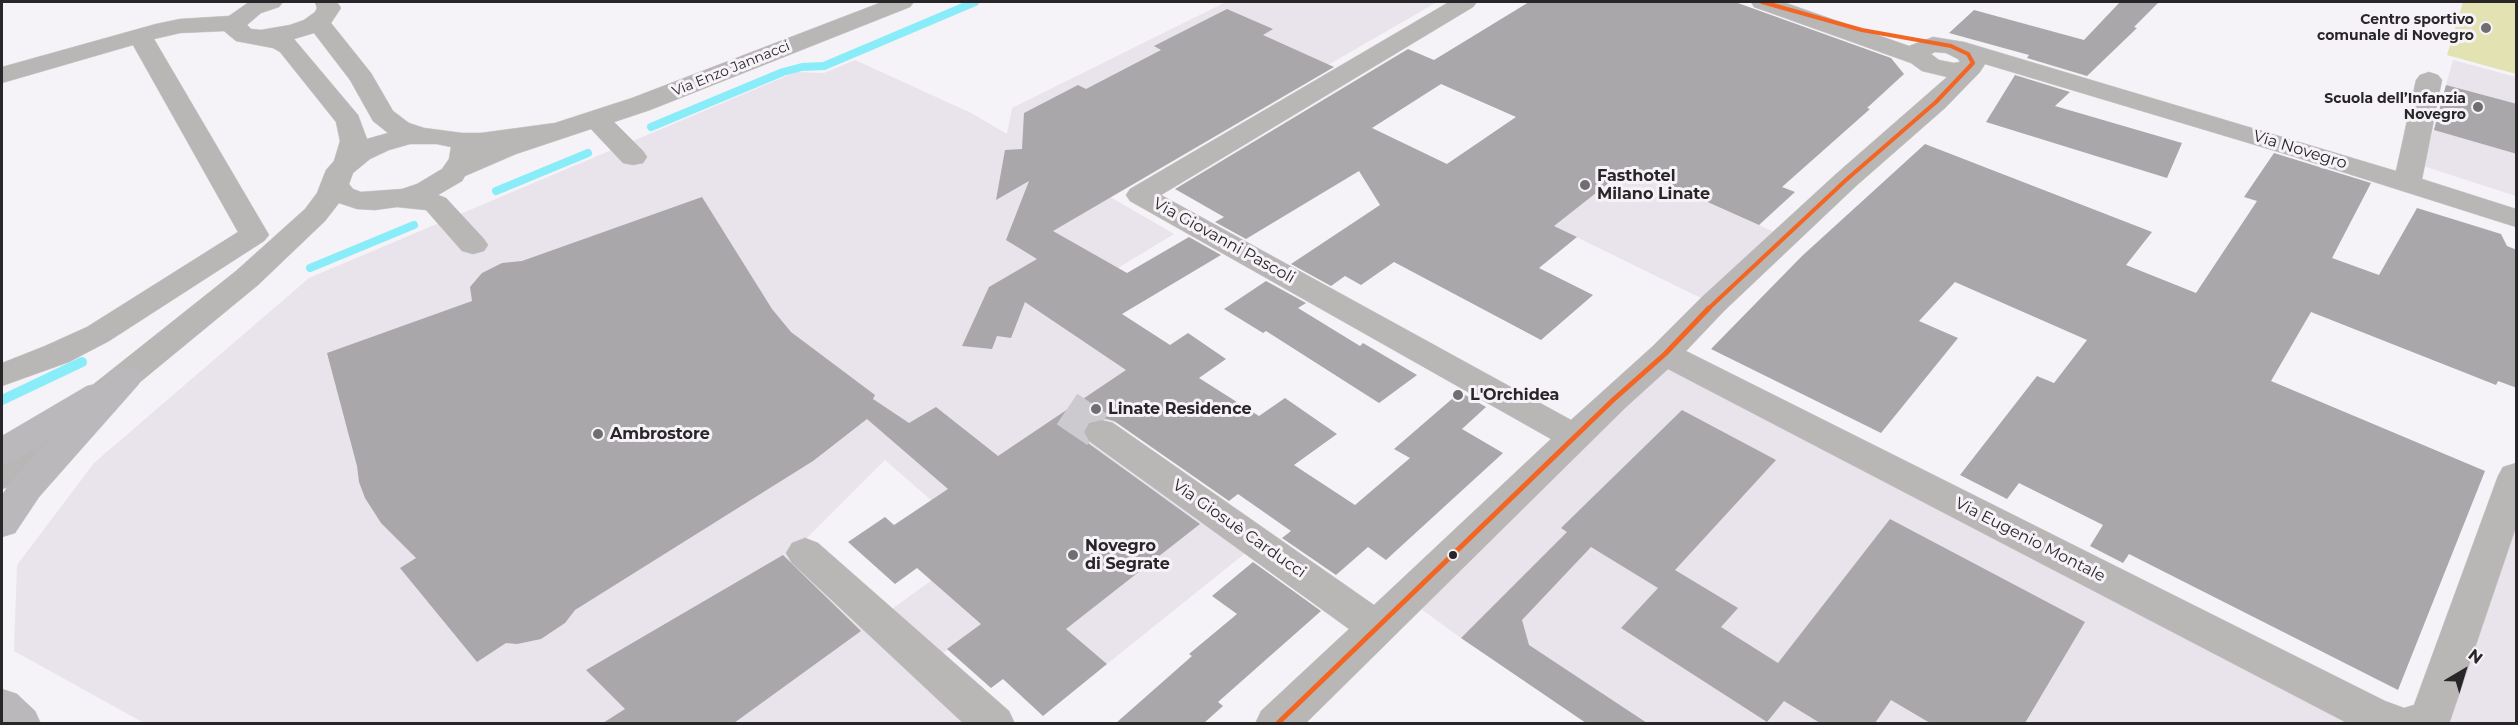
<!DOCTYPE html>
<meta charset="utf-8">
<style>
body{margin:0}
#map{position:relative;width:2518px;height:725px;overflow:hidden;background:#f5f3f7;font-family:Montserrat,sans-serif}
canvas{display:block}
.frame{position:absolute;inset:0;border:3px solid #282628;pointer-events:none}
.north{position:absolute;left:2434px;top:641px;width:60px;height:60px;-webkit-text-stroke:4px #f6f2f8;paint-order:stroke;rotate:38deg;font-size:16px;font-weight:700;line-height:24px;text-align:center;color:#282628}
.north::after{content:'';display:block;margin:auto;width:21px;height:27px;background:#282628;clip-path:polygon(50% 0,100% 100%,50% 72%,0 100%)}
</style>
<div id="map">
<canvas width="2518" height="725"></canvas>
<div class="frame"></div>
<div class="north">N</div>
</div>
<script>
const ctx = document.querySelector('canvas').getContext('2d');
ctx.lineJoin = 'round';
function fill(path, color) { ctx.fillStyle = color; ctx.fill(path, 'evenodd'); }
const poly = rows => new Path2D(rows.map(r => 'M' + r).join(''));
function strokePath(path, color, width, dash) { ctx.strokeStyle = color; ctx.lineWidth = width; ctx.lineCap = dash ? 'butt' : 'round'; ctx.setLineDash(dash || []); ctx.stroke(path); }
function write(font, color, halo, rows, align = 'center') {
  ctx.font = font + ' Montserrat,sans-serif'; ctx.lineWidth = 6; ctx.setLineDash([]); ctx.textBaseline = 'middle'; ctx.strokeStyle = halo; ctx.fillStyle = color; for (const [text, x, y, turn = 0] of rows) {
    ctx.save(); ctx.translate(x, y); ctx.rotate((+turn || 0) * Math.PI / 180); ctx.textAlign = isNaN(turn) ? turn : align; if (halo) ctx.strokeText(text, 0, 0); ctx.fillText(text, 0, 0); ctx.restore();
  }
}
fill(poly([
 [1226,2,1437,2,1105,194,1174,234,1118,268,1075,284,1199,364,1104,430,1258,543,1107,664,1066,629,981,624,929,664,994,723,144,723,14,651,17,565,94,463,309,278,796,72,824,73,855,60,971,113,1007,134,1012,108],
 [885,460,963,528,968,554,878,619,799,546],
 [2453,60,2516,77,2516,196,2423,166],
 [1516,117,1759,225,1785,237,1713,304,1554,226,1428,177],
 [1665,354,2397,723,1586,723,1461,638,1406,598],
 [2516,476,2516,723,2410,724,2429,721]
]), '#e9e3ec');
fill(poly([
 [2463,2,2516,2,2516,74,2447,55]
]), '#e2e2b2');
strokePath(poly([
 [651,127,783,72,802,67,824,66,975,2],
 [496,191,588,153],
 [310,268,414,225]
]), '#88edf8', 8);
strokePath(poly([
 [2,400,82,362]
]), '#88edf8', 10);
fill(poly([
 [1529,2,1735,2,1891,58,1904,74,1867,108,1870,109,1782,187,1795,192,1759,225,1629,167,1554,226,1577,237,1539,268,1593,295,1541,340,1394,262,1361,285,1345,276,1331,286,1291,264,1380,205,1359,171,1246,239,1215,222,1224,217,1175,189,1408,49,1434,60],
 [1441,84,1516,117,1447,164,1372,128],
 [2120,2,2159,2,2134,27,2137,28,2087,76,2027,58,2029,55,1949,33,1974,10,2084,40],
 [1227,9,1273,29,1263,35,1334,67,1053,231,1127,273,1189,237,1221,255,1122,314,1170,345,1188,333,1226,359,1199,378,1259,416,1285,398,1337,434,1294,465,1355,505,1410,458,1394,449,1460,392,1486,407,1462,429,1503,453,1386,560,1368,547,1336,575,1282,538,1291,531,1238,494,1229,501,1114,421,1102,418,1088,421,1082,431,1088,443,1200,524,1066,629,1107,664,1043,716,1003,679,991,688,947,649,981,624,917,568,895,584,848,542,885,517,894,525,948,489,867,419,813,461,575,610,565,623,541,639,517,644,506,643,477,662,400,568,416,558,381,523,365,498,359,482,357,466,327,353,472,301,470,287,482,273,502,263,522,261,702,197,772,309,791,332,875,395,873,399,909,423,936,407,998,456,1126,370,1025,302,1011,338,997,336,992,349,962,346,989,287,1037,259,1006,240,1029,181,996,200,1005,150,1022,149,1024,113,1078,85,1086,89,1161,50,1154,46],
 [2015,75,2070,92,2055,106,2182,143,2167,178,1986,122],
 [2446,85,2517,104,2517,154,2434,130],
 [1925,144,2152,232,2126,265,2196,293,2257,201,2244,197,2274,153,2371,183,2332,258,2379,275,2417,208,2501,234,2507,246,2517,250,2517,388,2498,381,2496,385,2311,312,2271,381,2485,471,2398,690,2129,554,2123,563,2090,546,2103,525,2019,483,2007,499,1960,475,2037,376,2054,383,2087,340,1955,282,1919,321,1958,338,1881,433,1711,349,1802,256],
 [1266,281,1306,303,1298,308,1360,346,1363,343,1417,375,1379,403,1266,331,1263,333,1224,309],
 [1682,410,1776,460,1675,570,1738,608,1721,627,1778,663,1890,519,2085,622,2025,723,1930,723,1891,700,1875,723,1820,723,1784,701,1767,722,1621,628,1658,588,1591,547,1522,620,1529,645,1647,723,1586,723,1461,638,1567,532,1561,528],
 [783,555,861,631,734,723,603,723,625,709,586,670],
 [1253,562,1321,611,1218,702,1223,706,1204,723,1116,723,1192,656,1189,654,1237,614,1212,596]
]), '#a9a7aa');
strokePath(poly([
 [1067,409,1101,432]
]), '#cccace', 37, [37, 18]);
const minor = poly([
 [249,2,283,2,279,7,261,13,247,25,251,29,261,30,290,25,304,20,315,12,317,8,315,2,337,2,341,8,331,23,371,73,393,111,409,123,424,128,462,133,481,133,555,123,632,98,882,2,914,2,910,7,650,110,614,122,643,151,647,157,643,163,633,165,623,163,591,129,516,154,465,176,462,181,438,195,446,198,484,239,488,245,484,251,473,254,462,251,426,210,397,207,375,210,357,209,339,203,325,221,258,285,15,485,2,489,2,457,236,271,305,209,317,193,326,170,334,161,340,141,336,122,280,52,273,48,236,41,224,31,180,33,154,39,269,235,264,241,109,341,69,362,2,386,2,363,45,346,87,327,238,232,133,45,2,83,2,67,156,24,180,19,229,16,249,2],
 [314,33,350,80,373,121,388,133,367,139,358,115,294,39,314,33],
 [410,144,437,144,451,147,449,159,442,169,417,184,402,189,361,192,353,189,349,184,353,173,370,159,389,150,410,144],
 [1449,2,1477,2,1473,7,1161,195,1571,420,1653,346,1702,297,1836,174,1947,77,1922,71,1911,63,1754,7,1751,2,1783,2,1909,46,1933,37,1964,42,2396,171,2416,80,2420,75,2429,72,2438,75,2442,80,2422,179,2516,209,2516,227,2292,156,1985,64,1980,72,1945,108,1856,186,1724,311,1686,351,2385,701,2404,708,2414,705,2498,476,2503,467,2516,463,2516,527,2449,724,2349,724,1668,369,1625,408,1305,724,1255,724,1261,711,1349,629,1089,441,1084,432,1089,423,1101,420,1113,423,1374,605,1551,439,1130,201,1126,195,1130,189,1449,2],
 [1935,52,1946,53,1958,59,1960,62,1954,63,1939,60,1931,54,1935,52],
 [805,538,818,543,1009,711,1015,724,964,724,792,563,786,553,792,543,805,538]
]);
const major = poly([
 [126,366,138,369,143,377,138,385,39,497,15,533,2,537,2,495,13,479,49,440,14,461,2,465,2,436,87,386,101,383,114,369,126,366],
 [2,689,17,694,35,711,41,724,2,724,2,689]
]);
strokePath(minor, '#d0cfd1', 1);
strokePath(major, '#d0cfd1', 1);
fill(minor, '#b8b7b6');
fill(major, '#bab8bb');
strokePath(poly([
 [1707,310,1846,180,1936,102,1973,63,1968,54,1951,46,1862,30,1762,2]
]), '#f26522', 4);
strokePath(poly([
 [1277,724,1613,400,1665,354,1709,308]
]), '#f26522', 5);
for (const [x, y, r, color] of [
 [2486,28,6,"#706e70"],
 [2478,107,6,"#706e70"],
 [1585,185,6,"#706e70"],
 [1458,395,6,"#706e70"],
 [1096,409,6,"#706e70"],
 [598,434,6,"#706e70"],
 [1073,555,6,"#706e70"],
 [1453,555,5,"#282628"]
]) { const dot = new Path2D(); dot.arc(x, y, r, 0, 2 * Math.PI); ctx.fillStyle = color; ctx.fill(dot); strokePath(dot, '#f6f2f8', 2); }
write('bold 14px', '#282628', '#f6f2f8', [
 ["Centro sportivo",2474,20],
 ["comunale di Novegro",2474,36],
 ["Scuola dell’Infanzia",2466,99],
 ["Novegro",2466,115]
], 'right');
write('14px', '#282628', '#f6f2f8', [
 ["Via Enzo Jannacci",731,69,-22]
]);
write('16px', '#282628', '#f6f2f8', [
 ["Via Novegro",2300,150,17],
 ["Via Giovanni Pascoli",1224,241,29],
 ["Via Giosuè Carducci",1239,529,35],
 ["Via Eugenio Montale",2030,540,27]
]);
write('bold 16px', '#282628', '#f6f2f8', [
 ["Fasthotel",1597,176],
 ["Milano Linate",1597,194],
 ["L'Orchidea",1470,395],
 ["Linate Residence",1108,409],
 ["Ambrostore",610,434],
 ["Novegro",1085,546],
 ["di Segrate",1085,564]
], 'left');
</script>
